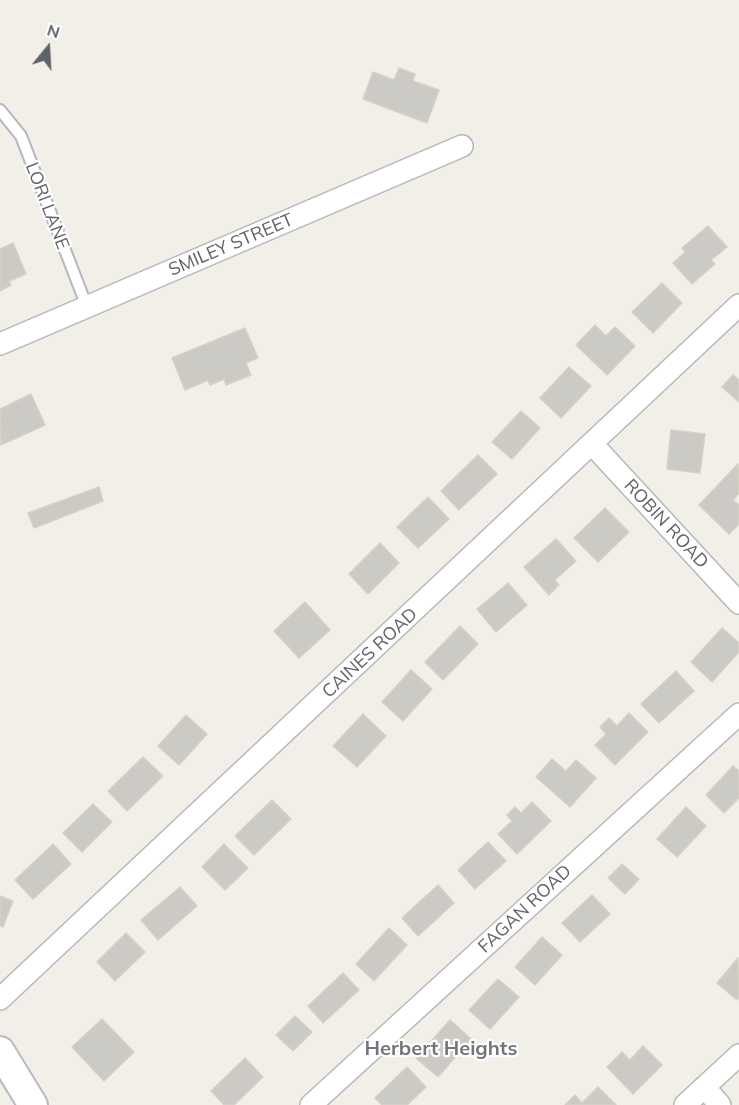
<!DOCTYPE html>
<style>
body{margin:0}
#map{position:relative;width:739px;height:1105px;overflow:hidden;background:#f1efe8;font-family:Mulish,sans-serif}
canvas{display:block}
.north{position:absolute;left:18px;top:18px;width:60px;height:60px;-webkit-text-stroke:4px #fff;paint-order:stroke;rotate:18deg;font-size:16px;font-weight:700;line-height:24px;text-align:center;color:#5f6368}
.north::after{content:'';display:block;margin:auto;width:21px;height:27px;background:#5f6368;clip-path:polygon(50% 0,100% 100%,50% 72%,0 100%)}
</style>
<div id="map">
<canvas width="739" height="1105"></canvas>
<div class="north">N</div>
</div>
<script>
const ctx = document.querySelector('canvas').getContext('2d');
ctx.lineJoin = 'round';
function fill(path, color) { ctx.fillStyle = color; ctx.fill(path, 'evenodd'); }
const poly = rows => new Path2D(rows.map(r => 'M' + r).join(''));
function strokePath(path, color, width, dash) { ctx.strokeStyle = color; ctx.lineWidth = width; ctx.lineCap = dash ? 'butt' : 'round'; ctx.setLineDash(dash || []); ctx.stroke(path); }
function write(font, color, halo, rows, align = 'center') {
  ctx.font = font + ' Mulish,sans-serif'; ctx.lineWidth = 4.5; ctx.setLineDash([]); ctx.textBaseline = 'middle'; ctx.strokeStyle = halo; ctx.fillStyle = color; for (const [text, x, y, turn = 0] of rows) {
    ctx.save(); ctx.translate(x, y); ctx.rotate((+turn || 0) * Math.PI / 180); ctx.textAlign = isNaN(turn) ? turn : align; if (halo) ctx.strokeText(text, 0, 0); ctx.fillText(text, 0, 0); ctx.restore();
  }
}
const building = poly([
 [399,68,415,74,413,81,439,90,427,123,363,99,373,72,394,80,399,68],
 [708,226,727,247,711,260,715,264,692,284,673,263,685,252,682,248,708,226],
 [13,243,26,274,9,281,11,285,0,291,0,249,13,243],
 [662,283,682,303,653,333,632,312,662,283],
 [595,325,606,336,615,327,635,346,607,375,576,345,595,325],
 [245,328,258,358,246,363,251,375,226,385,224,379,210,385,208,380,185,390,172,358,245,328],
 [569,367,591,386,561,418,540,398,569,367],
 [733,375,739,380,739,402,722,387,733,375],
 [31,394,45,425,1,445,0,409,31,394],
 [521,411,540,428,512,459,492,442,521,411],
 [671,430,705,434,700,473,667,469,671,430],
 [478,455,497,474,459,510,441,491,478,455],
 [738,464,739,493,733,500,739,505,739,524,729,534,699,505,738,464],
 [99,487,103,501,34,528,28,513,99,487],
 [428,497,449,519,418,548,397,527,428,497],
 [605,508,629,532,598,562,574,538,605,508],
 [556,539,576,561,555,580,559,585,549,595,524,567,556,539],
 [380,543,399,563,368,594,349,574,380,543],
 [508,583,527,605,496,632,477,609,508,583],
 [305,602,330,630,299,658,274,631,305,602],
 [460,626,478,644,443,680,425,662,460,626],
 [722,628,739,643,739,652,712,682,691,662,722,628],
 [411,670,432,689,403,721,382,702,411,670],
 [676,671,694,691,659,723,641,704,676,671],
 [629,713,648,732,615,765,595,745,606,734,600,727,609,718,617,726,629,713],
 [363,714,386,736,357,767,333,746,363,714],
 [186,715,207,734,179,765,158,746,186,715],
 [143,757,163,776,127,811,108,791,143,757],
 [552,759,566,771,576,760,596,778,570,807,536,777,552,759],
 [733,766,739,771,739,798,724,813,706,795,733,766],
 [272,800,291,819,254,855,235,836,272,800],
 [532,802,551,821,517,854,498,834,512,821,507,815,515,807,521,813,532,802],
 [93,804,112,822,82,852,63,833,93,804],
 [686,807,706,826,677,857,657,839,686,807],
 [488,842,506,861,475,889,458,870,488,842],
 [53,844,71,864,33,899,15,880,53,844],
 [224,844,248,868,225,890,202,867,224,844],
 [622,864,639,879,625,894,608,878,622,864],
 [438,885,454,903,418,936,402,918,438,885],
 [180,887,197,906,158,940,141,920,180,887],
 [592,895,610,914,580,942,562,923,592,895],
 [0,896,13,901,3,927,0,926,0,896],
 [389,928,407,945,374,981,356,964,389,928],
 [126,933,145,952,115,981,97,962,126,933],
 [542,937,562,955,535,985,515,967,542,937],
 [738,958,739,997,737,1000,717,983,738,958],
 [343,973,359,990,323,1023,308,1006,343,973],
 [498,979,519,997,490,1029,469,1010,498,979],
 [295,1016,312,1032,293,1051,276,1035,295,1016],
 [102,1019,134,1052,104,1081,72,1047,102,1019],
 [450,1020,471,1039,438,1077,416,1058,450,1020],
 [643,1046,662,1065,633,1094,607,1067,622,1052,630,1060,643,1046],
 [245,1058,263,1077,234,1105,224,1105,211,1091,245,1058],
 [407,1067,426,1087,407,1105,382,1105,375,1098,407,1067],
 [598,1087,616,1105,565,1105,575,1095,582,1103,598,1087]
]);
fill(building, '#cccac5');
strokePath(building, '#d6d1c6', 1.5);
const lane = poly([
 [0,110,21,136,87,307]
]);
const street = poly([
 [0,344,462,146],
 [593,445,739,603],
 [0,999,739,305],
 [704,1087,720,1105],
 [311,1105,739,714],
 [685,1105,739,1055]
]);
const secondary = poly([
 [0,1051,33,1105]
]);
strokePath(lane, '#b5b8bc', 14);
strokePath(street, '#b5b8bc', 24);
strokePath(secondary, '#b6babf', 32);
strokePath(lane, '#fff', 10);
strokePath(street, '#fff', 21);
strokePath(secondary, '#fff', 28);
write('18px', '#5f6368', '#fff', [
 ["LORI LANE",47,206,69],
 ["SMILEY STREET",231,245,-23],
 ["ROBIN ROAD",666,524,47],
 ["CAINES ROAD",370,653,-43],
 ["FAGAN ROAD",525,909,-43]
]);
write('bold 20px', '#70757a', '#fff', [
 ["Herbert Heights",441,1049]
]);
</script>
